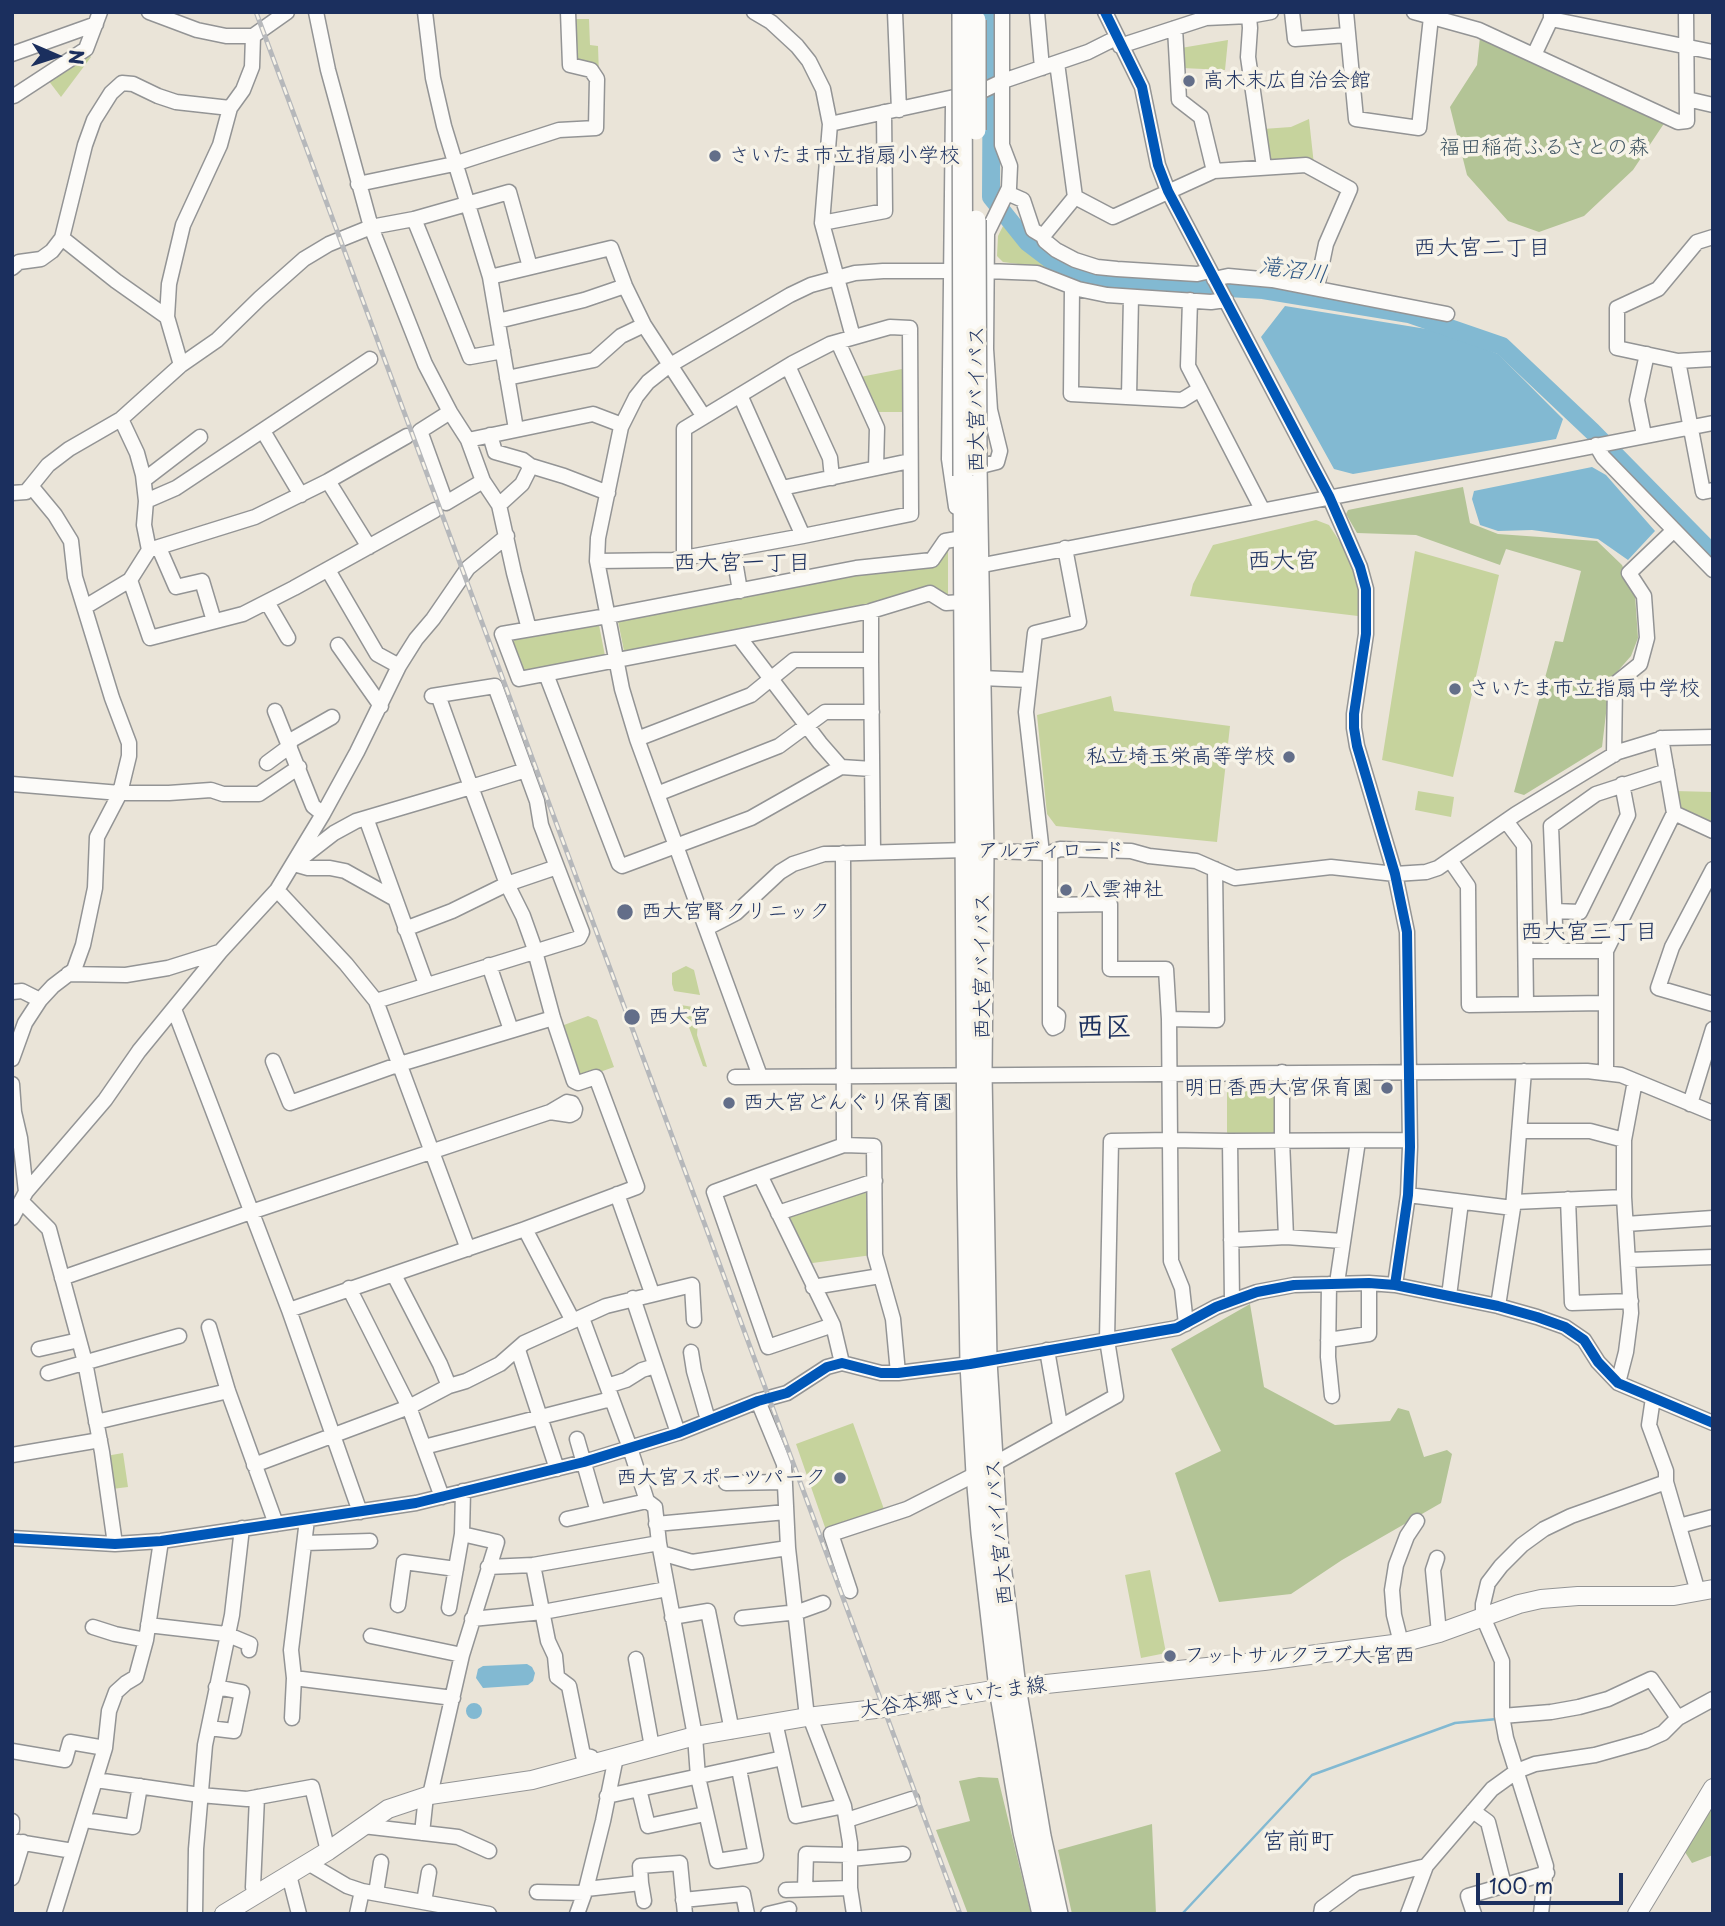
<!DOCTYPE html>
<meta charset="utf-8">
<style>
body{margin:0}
#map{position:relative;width:1725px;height:1926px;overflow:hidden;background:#eae4d8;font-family:"Playpen Sans",sans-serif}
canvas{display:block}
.frame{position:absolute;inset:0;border:14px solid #1b2f5e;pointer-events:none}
.north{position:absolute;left:21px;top:21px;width:70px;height:70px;-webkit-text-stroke:5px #f7f3e8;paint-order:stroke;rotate:93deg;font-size:19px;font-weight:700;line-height:28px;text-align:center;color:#1b2f5e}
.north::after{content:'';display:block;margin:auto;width:24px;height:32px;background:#1b2f5e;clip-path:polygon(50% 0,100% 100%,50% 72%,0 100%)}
.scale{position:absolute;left:1476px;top:1873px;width:147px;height:32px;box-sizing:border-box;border:4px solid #1b2f5e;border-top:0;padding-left:9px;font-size:21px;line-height:24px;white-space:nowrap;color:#1b2f5e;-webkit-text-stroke:5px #f7f3e8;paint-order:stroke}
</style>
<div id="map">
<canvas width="1725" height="1926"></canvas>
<div class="frame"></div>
<div class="north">N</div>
<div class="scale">100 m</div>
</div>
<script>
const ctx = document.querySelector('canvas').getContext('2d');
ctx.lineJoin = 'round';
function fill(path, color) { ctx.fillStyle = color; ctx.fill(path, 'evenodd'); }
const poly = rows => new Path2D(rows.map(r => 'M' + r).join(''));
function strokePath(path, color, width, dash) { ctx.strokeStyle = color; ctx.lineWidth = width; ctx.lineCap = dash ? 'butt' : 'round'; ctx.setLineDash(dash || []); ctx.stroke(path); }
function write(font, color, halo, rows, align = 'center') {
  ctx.font = font + ' "Playpen Sans","Klee One",sans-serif'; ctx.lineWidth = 7; ctx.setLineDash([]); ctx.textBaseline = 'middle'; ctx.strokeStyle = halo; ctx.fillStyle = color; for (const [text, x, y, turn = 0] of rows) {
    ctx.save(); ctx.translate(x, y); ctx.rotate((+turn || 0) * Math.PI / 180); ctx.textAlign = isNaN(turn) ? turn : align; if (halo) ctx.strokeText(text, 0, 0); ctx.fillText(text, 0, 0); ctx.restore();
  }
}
fill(poly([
 [570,19,589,19,590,45,598,46,599,75,570,65],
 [1228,40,1225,70,1182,68,1181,48],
 [88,54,91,57,61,97,48,80],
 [1309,119,1314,165,1270,163,1263,129,1291,127],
 [1003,226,1026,249,1049,268,1003,262,997,256,998,236],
 [907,368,907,412,877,412,860,377],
 [1316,520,1329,525,1351,559,1359,588,1358,616,1190,596,1193,584,1213,545],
 [948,545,948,600,932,588,867,605,629,654,624,651,618,621,621,617,860,571,934,564],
 [1415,551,1499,575,1453,777,1382,760],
 [594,622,599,625,605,656,528,674,521,671,511,644,515,639],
 [1111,696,1114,711,1230,726,1217,842,1056,826,1047,814,1037,715],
 [1418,791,1454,797,1451,817,1415,810],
 [1675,791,1713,792,1713,828,1682,814],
 [686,966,694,970,700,995,674,991,672,984,672,973],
 [681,1005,699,1008,697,1035,707,1067,703,1066],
 [588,1016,597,1020,614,1067,580,1079,561,1029,564,1025],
 [1227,1084,1278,1084,1279,1137,1227,1137],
 [871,1186,872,1255,805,1264,786,1212],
 [853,1423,885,1512,827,1533,796,1444],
 [123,1453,128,1487,112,1489,106,1456],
 [1150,1570,1166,1653,1141,1658,1125,1575]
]), '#c6d39d');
fill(poly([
 [1480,37,1665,122,1633,170,1584,216,1539,232,1508,221,1467,175,1450,107,1477,65],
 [1463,487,1470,523,1498,534,1597,541,1622,565,1635,595,1638,638,1631,656,1610,680,1602,747,1524,795,1514,792,1555,641,1563,642,1581,571,1506,549,1500,565,1416,535,1357,533,1346,514,1348,510],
 [1250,1304,1264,1387,1335,1425,1390,1421,1398,1408,1409,1411,1424,1457,1447,1450,1452,1454,1441,1503,1342,1560,1291,1594,1219,1602,1175,1473,1221,1451,1171,1349],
 [979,1777,998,1778,1031,1914,968,1914,936,1830,970,1821,959,1781],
 [1713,1800,1713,1855,1692,1863,1683,1849],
 [1152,1824,1156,1914,1072,1914,1058,1850]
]), '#b3c496');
fill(poly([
 [1285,306,1445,332,1498,354,1563,419,1556,439,1353,474,1334,469,1261,337],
 [1592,467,1606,475,1655,531,1628,560,1598,539,1532,530,1498,531,1480,525,1472,499,1474,491],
 [527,1664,532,1667,535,1673,533,1681,528,1685,483,1688,476,1678,478,1669,483,1666],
 '466 1711a8 8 0 1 1 16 0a8 8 0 1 1-16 0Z'
]), '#82b9d2');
strokePath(poly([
 [1182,1914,1312,1775,1455,1723,1497,1719]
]), '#82b9d2', 2.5);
strokePath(poly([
 [992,12,991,197,1027,242,1056,264,1083,276,1106,281,1263,290,1409,314,1502,346,1592,431,1713,554]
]), '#82b9d2', 18);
const minor = poly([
 [149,12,197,30,226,36,253,36,287,12],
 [316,12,328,70,371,227,425,364,450,412,468,440,483,481,499,505,514,573,529,629],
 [425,12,433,78,444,126,490,277,516,429],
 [754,12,771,22,797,46,809,61,823,89,830,124,982,91,1003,81,1088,52,1116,38],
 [895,12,899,110],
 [1037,12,1042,68],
 [1105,12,1142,87,1158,165,1168,191,1329,496,1360,567,1366,589,1366,634,1354,714,1354,728,1357,746,1395,874,1407,932,1410,1147,1408,1195,1395,1285],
 [1292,12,1295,39,1347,35],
 [1346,12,1356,119,1419,128,1431,17],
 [1414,12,1479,30,1678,122,1687,121,1686,12],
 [1249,16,1250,28,1248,57,1264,167],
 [1551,19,1713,52],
 [1120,46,1206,18,1249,16,1271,12],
 [12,54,96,24],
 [1534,55,1551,19,1551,12],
 [1057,63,1075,197,1113,217,1214,171,1201,117,1179,100,1175,28],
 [14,96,86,49,100,12],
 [1687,99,1713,105],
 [953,105,949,459,956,507],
 [830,124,822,223,853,337],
 [1214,171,1306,165,1350,189,1326,244,1317,287],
 [358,184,454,164,559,130,596,128,597,79,591,70,570,65,568,12],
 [1007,193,1023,200,1033,230,1043,236],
 [1075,197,1043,236,1045,241,1056,250,1075,260,1097,267,1117,269,1197,274,1210,271],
 [414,219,470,357,503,351],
 [822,223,885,211,884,112],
 [1713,237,1697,242,1658,289,1617,308,1617,348,1678,361,1713,359],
 [62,238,116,281,167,317],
 [12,268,19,262,41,259,52,251,62,238,85,145,94,120,111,93,122,83,133,84,158,96,176,102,230,108],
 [987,271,1037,273,1078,289,1107,295,1211,302,1226,300],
 [490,277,611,248,625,286,644,325,704,417],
 [1214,279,1228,276,1272,280,1447,314],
 [1072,287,1071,394,1182,400,1200,389],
 [1190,300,1188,366,1262,509],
 [498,321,584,300,625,286],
 [838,342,877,428,876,468],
 [1678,361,1703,492,1713,490],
 [181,365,167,317,169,284,183,225,220,145,230,108,243,90,252,67,253,36],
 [788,366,830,458,832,478],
 [507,378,594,360,621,336,644,325],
 [740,395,803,536],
 [1129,397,1131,297],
 [450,412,420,431,446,503,483,481],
 [263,431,301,495],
 [490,435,495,452,523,460,531,466,522,484,499,505],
 [1644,435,1637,400,1647,354],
 [468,440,593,414,622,425],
 [1596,445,1603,457,1713,570],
 [531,466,564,476,608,493],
 [977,467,997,462,1000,451,990,410,986,349,987,233,1009,188,1010,166,1002,145,1002,12],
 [144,480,200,437],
 [328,481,369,547],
 [31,486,48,465,69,449,121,419,181,365,217,340,260,298,304,259,329,244,371,227,414,219,509,192,530,267],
 [782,488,910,461],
 [12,493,26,492,31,486,55,515,71,541,75,577,112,698,129,743,129,756,120,793,97,837,95,888,83,945,74,970,53,986,40,1000,25,1023,12,1059],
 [146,501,176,488,370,359],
 [159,548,176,587,202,581,214,621],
 [733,549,740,591],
 [149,550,255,517,328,481,407,436],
 [597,561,673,560,803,536,911,514,910,328,890,327,830,344,793,363,684,429,684,558],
 [978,566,1713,423],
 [328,570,377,654,399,666],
 [130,580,150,638,243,614,294,588,435,510],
 [267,602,288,638],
 [85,607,130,580,149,550,144,525,146,501,143,475,137,453,121,419],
 [871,611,930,593,946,603,963,602],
 [739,637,820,743,841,767],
 [338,645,381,706],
 [871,660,871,611,519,679,502,634,607,616,856,568,932,560,945,541,963,538],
 [546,674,619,864,622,866,751,818,841,767,872,769],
 [981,678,1029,680],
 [438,695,471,787,526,770],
 [432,696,495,686,537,801,541,825,557,867],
 [275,711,313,806,323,814],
 [637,739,751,695,794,660,871,660,873,852],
 [288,742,332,717],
 [1614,755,1615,684,1640,664,1647,638,1644,596,1629,573,1673,531],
 [267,763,290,746],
 [12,784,120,793,169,793,211,790,223,794,259,794,299,767],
 [657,794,779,746,825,712,872,712],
 [1674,813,1713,831],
 [366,818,426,984],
 [1506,821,1524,845,1526,1004],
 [843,853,844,1145,874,1146,875,1255,893,1319,898,1373],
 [1042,853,1026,712,1035,633,1079,622,1065,548],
 [1050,853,1050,1010,1058,1016,1057,1026,1053,1028,1050,1023,1050,1010],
 [1450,860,1468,886,1469,1005,1605,1003],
 [294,864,308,868,330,868,345,871,395,899],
 [1713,869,1672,947,1658,988,1713,1004],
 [277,890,346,964,376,1001,468,1249],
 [1050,905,1110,904,1110,969,1166,969,1169,1019,1170,1140,1230,1141,1232,1301],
 [1555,911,1580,912,1628,815,1622,784],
 [707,928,736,913,780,872,793,864,824,854,966,850,1050,853,1060,849,1131,851,1149,856,1196,861,1235,878,1331,867,1395,874,1426,872,1438,868,1516,814,1618,752,1664,738,1713,737],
 [1526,951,1606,951,1606,1073],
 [1556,951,1551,826,1596,794,1667,771],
 [1606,951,1674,813,1661,738],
 [489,965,511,1030],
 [68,974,126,975,168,968,219,952],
 [12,992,22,991,40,1000],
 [376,1001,579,938,582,932,557,867,507,884,452,911,405,929],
 [174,1009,289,1310,360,1512],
 [1169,1019,1217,1020,1215,869],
 [273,1061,290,1103,400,1064,553,1018],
 [1282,1072,1282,1140,1286,1237],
 [760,1076,637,739,622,689,597,561,598,538,621,427,636,397,648,382,667,367,790,295,811,285,855,273,883,271,951,271],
 [735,1077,1587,1071,1621,1075,1713,1113],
 [12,1084,14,1112,20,1138,26,1192],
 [1690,1104,1713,1029],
 [1519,1131,1590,1131,1624,1140],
 [1230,1141,1410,1140],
 [760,1175,714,1192,768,1347,833,1325],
 [617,1194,652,1293],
 [1408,1195,1513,1208],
 [1568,1199,1572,1303,1631,1301],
 [21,1201,49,1229,85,1362,102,1452,115,1544],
 [1514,1202,1624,1197],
 [778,1213,875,1181],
 [12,1218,26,1192,105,1100,139,1051,220,952,277,890,323,814,357,752,399,666,416,639,433,619,468,568,507,536],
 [1626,1224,1713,1218],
 [525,1229,573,1321],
 [1231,1240,1286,1237,1342,1241],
 [1628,1260,1713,1257],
 [394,1275,440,1364,449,1386],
 [62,1278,251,1212,550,1112,567,1102,572,1103,575,1109,574,1113,570,1115,550,1112],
 [1337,1283,1358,1141],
 [1329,1284,1328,1357,1332,1396],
 [813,1287,880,1276],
 [349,1288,409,1407,442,1497],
 [1449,1296,1461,1202],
 [633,1298,678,1433],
 [1498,1306,1513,1208,1524,1071],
 [289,1310,525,1229,637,1187,596,1077,578,1083,574,1081,553,1018,533,944,523,916,507,884,471,787,356,821,334,833,294,864],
 [582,1318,630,1448,647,1501,655,1507,659,1543,695,1736,698,1777,717,1861,756,1855,739,1769],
 [209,1327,228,1391,276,1524],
 [1328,1340,1369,1334,1369,1283],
 [39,1349,79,1340],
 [518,1350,557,1469],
 [1047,1350,1060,1425],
 [691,1352,694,1371,708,1420],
 [842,1363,833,1325,760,1175,844,1145],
 [48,1373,179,1336],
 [1618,1383,1626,1352,1631,1313,1624,1197,1624,1140,1635,1081],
 [607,1386,626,1380,642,1370,655,1366],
 [1653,1398,1649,1425,1666,1471,1666,1482,1698,1592],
 [758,1401,784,1464,788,1548,807,1717],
 [96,1422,228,1391],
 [577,1439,598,1512],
 [424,1447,611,1399],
 [12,1455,100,1440],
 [254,1465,409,1407,449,1386,466,1381,500,1364,524,1343,606,1306,692,1285,694,1320],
 [726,1483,785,1482],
 [567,1519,647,1501],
 [656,1524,786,1512],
 [1679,1526,1713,1517],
 [12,1538,115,1544,161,1541,416,1503,584,1462,678,1433,758,1401,787,1393,827,1367,842,1363,881,1373,898,1373,970,1364,1177,1328,1216,1307,1232,1301,1257,1292,1294,1285,1369,1283,1395,1285,1498,1306,1537,1317,1565,1327,1584,1340,1598,1362,1618,1383,1713,1423],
 [305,1543,370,1541],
 [661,1553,692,1562,788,1548],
 [1437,1558,1433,1570,1439,1633],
 [533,1565,548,1641,555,1656,557,1677,569,1686,583,1755,591,1757,594,1763],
 [488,1567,533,1565,659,1543],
 [850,1591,831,1534,907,1509,976,1474,1116,1396,1107,1340,1111,1141,1170,1140,1171,1261,1182,1288,1186,1324],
 [398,1605,404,1562,456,1569],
 [449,1608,462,1534,463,1491],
 [672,1617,708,1611,732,1731],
 [742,1618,798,1612,823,1603],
 [472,1619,543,1612,667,1589],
 [148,1625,226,1634,250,1644,249,1650],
 [93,1627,115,1634,146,1640],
 [371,1636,462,1655],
 [1401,1643,1394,1615,1392,1590,1396,1565,1407,1536,1417,1521],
 [636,1659,652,1747],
 [294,1678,453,1698],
 [1502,1716,1551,1712,1579,1707,1608,1699,1651,1679,1678,1718],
 [810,1717,844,1806,850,1843,850,1888,854,1914],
 [292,1718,294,1678,291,1650,307,1520],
 [775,1722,796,1816,844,1806],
 [209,1728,234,1731,242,1692,216,1687],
 [12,1751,65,1760,70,1742,105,1748,109,1711,116,1692,126,1683,136,1677,146,1640,161,1541],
 [96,1780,200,1795,247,1799,312,1787,328,1851],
 [639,1789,648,1826,705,1814],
 [430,1795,462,1655,497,1542,462,1534],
 [607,1796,783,1758],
 [1473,1811,1488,1822,1504,1885],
 [84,1820,133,1827,140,1786],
 [847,1820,912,1799],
 [12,1821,12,1829],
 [363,1826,458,1837,489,1851],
 [422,1833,426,1796],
 [12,1841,73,1851],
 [850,1859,903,1854],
 [308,1863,347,1886,362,1891,489,1914],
 [289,1875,299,1914],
 [12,1878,23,1842],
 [641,1883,644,1901],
 [586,1889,641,1883,640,1866,680,1863,685,1914],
 [805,1889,806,1854,850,1855],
 [786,1890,850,1888],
 [537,1892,584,1893],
 [376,1893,381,1862],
 [256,1895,253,1887,257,1797],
 [683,1900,743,1894,747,1914],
 [424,1902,429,1872],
 [54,1914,105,1748],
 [195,1914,196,1849,205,1745,232,1615,242,1528],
 [357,1914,362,1891],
 [577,1914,586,1889,603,1821,616,1757],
 [768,1914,789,1909],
 [1321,1914,1322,1908,1356,1883,1426,1866,1492,1789,1517,1771,1535,1764,1595,1755,1645,1741,1663,1733,1678,1718,1713,1699],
 [1408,1914,1426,1866],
 [1474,1914,1468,1896,1547,1873],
 [1541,1914,1546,1866,1506,1738,1502,1716,1502,1661,1483,1617,1483,1604,1488,1583,1501,1566,1522,1545,1544,1529,1571,1516,1666,1482]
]);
const major = poly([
 [224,1914,328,1851,388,1809,430,1795,532,1780,695,1736,807,1717,884,1708,999,1689,1264,1661,1401,1643,1439,1633,1519,1604,1541,1599,1578,1596,1674,1596,1713,1589],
 [1637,1914,1713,1788]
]);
const highway = poly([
 [977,467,984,852,982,1074,987,1361,998,1540,1016,1687,1041,1836,1058,1914],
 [963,476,967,1177,970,1364,976,1474,981,1533,999,1689,1023,1832,1042,1914]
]);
strokePath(minor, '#939495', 17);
strokePath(major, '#939495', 20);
strokePath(highway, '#939495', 22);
strokePath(minor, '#fcfbf9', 14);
strokePath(major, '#fcfbf9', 18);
strokePath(highway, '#fcfbf9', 19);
const rail = poly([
 [256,12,960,1914]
]);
strokePath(rail, '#b6b8bb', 5);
strokePath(rail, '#f7f3e8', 2.5, [8]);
const highwayBridge = poly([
 [962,12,963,476],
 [976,20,976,130],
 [976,220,977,467]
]);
strokePath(highwayBridge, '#939495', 22, []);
strokePath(highwayBridge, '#fcfbf9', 19);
strokePath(poly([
 [1105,12,1142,87,1158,165,1168,191,1329,496,1360,567,1366,589,1366,634,1354,714,1354,728,1357,746,1395,874,1407,932,1410,1147,1408,1195,1395,1285],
 [12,1538,115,1544,161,1541,416,1503,584,1462,678,1433,758,1401,787,1393,827,1367,842,1363,881,1373,898,1373,970,1364,1177,1328,1216,1307,1232,1301,1257,1292,1294,1285,1369,1283,1395,1285,1498,1306,1537,1317,1565,1327,1584,1340,1598,1362,1618,1383,1713,1423]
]), '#0057b8', 10);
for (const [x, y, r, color] of [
 [1189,81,7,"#636e89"],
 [715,156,7,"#636e89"],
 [1455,689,7,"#636e89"],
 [1289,757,7,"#636e89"],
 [1066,890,7,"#636e89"],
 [625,912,9,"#636e89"],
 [632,1017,9,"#636e89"],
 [1387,1088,7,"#636e89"],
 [729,1103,7,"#636e89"],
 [840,1478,7,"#636e89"],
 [1170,1656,7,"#636e89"]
]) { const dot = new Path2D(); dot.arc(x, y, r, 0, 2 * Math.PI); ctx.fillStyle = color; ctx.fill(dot); strokePath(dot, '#f7f3e8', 2.5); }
write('21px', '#1b2f5e', '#f7f3e8', [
 ["高木末広自治会館",1203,81],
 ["さいたま市立指扇小学校",729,156],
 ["さいたま市立指扇中学校",1469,689],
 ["私立埼玉栄高等学校",1275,757,"right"],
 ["八雲神社",1080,890],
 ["西大宮腎クリニック",641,912],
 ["西大宮",648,1017],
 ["明日香西大宮保育園",1373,1088,"right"],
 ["西大宮どんぐり保育園",743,1103],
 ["西大宮スポーツパーク",826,1478,"right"],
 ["フットサルクラブ大宮西",1184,1656]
], 'left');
write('21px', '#3e5462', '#f7f3e8', [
 ["福田稲荷ふるさとの森",1544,148]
]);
write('21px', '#1b2f5e', '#f7f3e8', [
 ["西大宮バイパス",977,399,-90],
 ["アルディロード",1051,851],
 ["西大宮バイパス",983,966,-90],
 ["西大宮バイパス",1000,1532,-95],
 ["大谷本郷さいたま線",953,1698,-8]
]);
write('23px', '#1b2f5e', '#f7f3e8', [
 ["西大宮二丁目",1482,249],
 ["西大宮一丁目",742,564],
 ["西大宮三丁目",1589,933]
]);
write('italic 23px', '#305986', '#f7f3e8', [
 ["滝沼川",1293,271,8]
]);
write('24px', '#1b2f5e', '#f7f3e8', [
 ["西大宮",1283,561],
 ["宮前町",1298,1842]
]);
write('bold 28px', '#1b2f5e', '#f7f3e8', [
 ["西区",1104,1028]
]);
</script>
